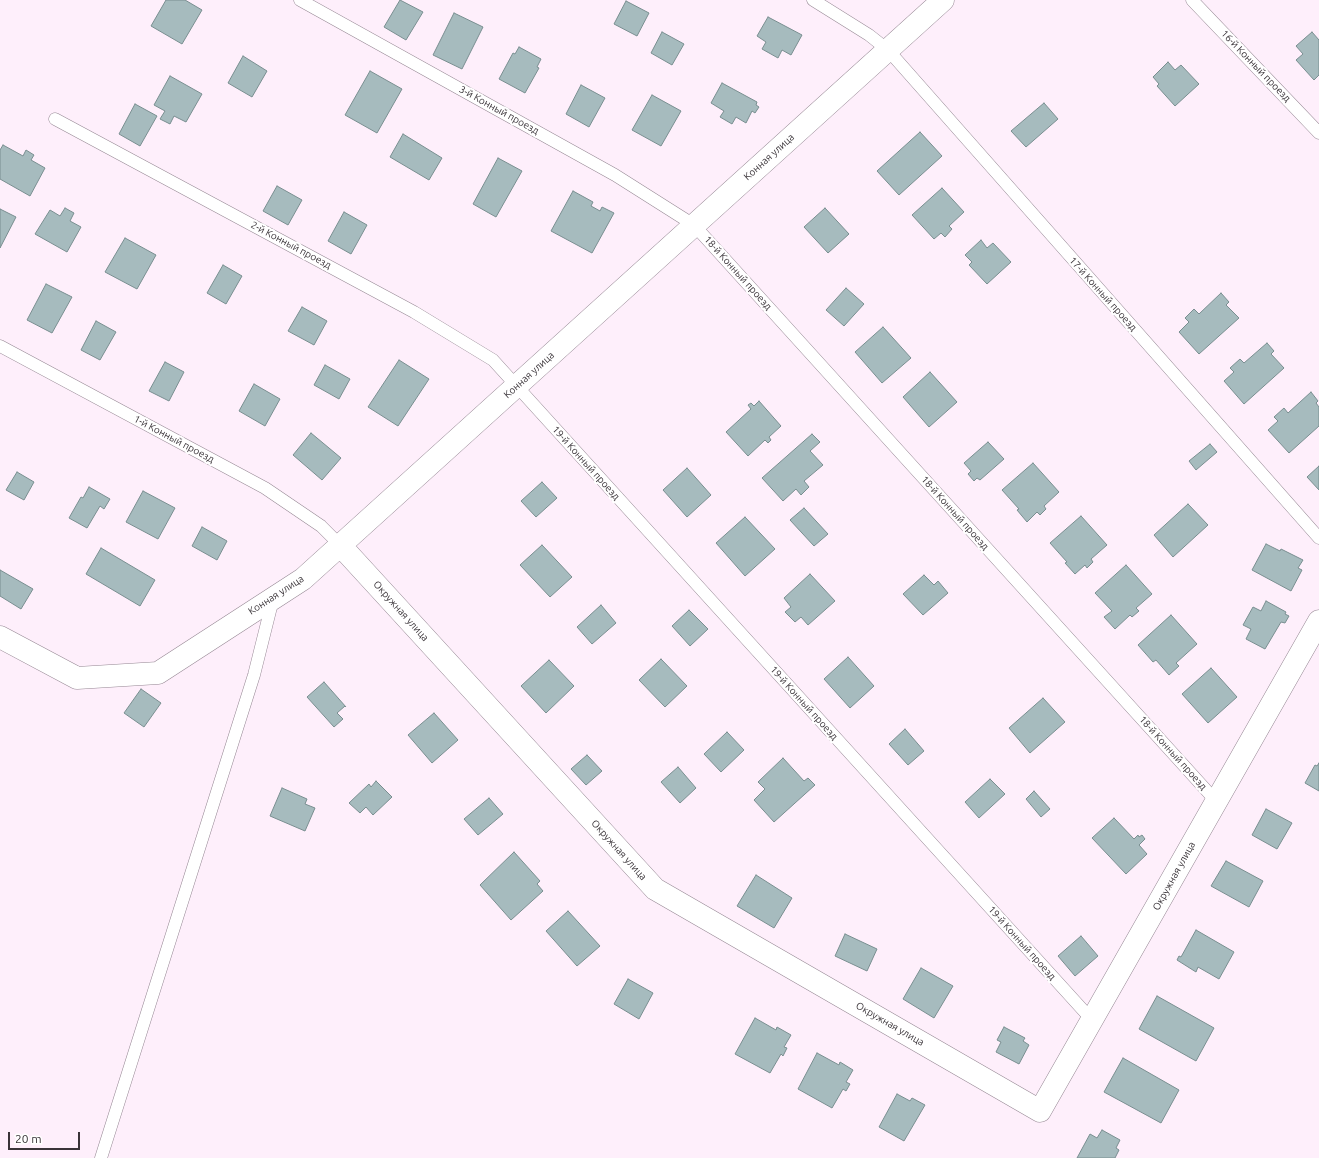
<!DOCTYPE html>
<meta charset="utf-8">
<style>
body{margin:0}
#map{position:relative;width:1319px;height:1158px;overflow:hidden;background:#feeffb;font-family:Ubuntu,sans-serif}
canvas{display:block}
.scale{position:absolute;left:8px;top:1132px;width:72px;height:18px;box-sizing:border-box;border:2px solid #393338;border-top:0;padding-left:5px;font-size:12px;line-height:14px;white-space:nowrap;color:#393338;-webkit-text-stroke:3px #fff;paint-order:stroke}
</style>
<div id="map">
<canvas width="1319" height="1158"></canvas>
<div class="scale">20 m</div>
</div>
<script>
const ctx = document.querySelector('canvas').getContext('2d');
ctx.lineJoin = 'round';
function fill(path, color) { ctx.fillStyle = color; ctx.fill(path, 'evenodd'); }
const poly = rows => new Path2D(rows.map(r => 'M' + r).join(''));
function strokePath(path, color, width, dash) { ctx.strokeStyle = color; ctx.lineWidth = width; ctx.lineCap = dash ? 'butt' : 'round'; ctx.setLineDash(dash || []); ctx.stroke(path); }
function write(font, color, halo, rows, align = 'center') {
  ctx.font = font + ' Ubuntu,sans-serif'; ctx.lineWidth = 4; ctx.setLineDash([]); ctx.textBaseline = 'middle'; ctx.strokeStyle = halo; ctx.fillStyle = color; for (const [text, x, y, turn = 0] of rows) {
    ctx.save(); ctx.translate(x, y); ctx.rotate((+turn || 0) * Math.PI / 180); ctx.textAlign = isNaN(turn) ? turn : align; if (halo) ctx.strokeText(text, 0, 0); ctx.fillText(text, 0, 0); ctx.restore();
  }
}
const building = poly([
 [166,0,185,0,202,10,182,44,151,26,166,0],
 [400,0,423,12,406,40,384,27,400,0],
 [626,1,649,13,637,36,614,24,626,1],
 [454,13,483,27,462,69,433,55,454,13],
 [768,17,802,35,791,55,782,50,778,58,762,49,766,42,757,36,768,17],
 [662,32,684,44,672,65,651,53,662,32],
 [1312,32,1319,40,1319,75,1314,80,1296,60,1303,54,1296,46,1312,32],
 [519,47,541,59,537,67,539,68,525,93,499,79,513,53,515,54,519,47],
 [243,56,267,71,252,97,228,83,243,56],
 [1168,62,1175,70,1181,65,1199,84,1175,106,1157,86,1159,84,1153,77,1168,62],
 [370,71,402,89,377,133,345,115,370,71],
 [170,76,202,94,186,122,174,116,170,124,160,119,165,111,154,105,170,76],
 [722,83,757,102,756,105,759,107,755,113,752,111,746,123,736,117,732,124,720,117,724,111,711,103,722,83],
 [581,85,605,98,589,127,566,114,581,85],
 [652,95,681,111,661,146,632,130,652,95],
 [1044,103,1058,119,1026,147,1011,131,1044,103],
 [135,104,157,116,140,146,119,134,135,104],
 [920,132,942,156,899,195,877,171,920,132],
 [403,134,442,158,429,180,390,157,403,134],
 [3,145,23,156,26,150,34,155,31,160,45,168,30,196,0,179,0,150,3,145],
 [498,158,522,171,496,217,473,204,498,158],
 [277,186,302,200,288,225,263,211,277,186],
 [942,188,964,212,949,226,952,229,945,237,941,233,934,239,912,215,942,188],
 [573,191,593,202,591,206,600,211,602,207,614,213,592,253,551,231,573,191],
 [65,208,74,213,70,221,81,227,67,252,35,234,50,210,60,216,65,208],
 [825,208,849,234,828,253,804,227,825,208],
 [0,209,16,217,0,248,0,209],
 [344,212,367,225,351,254,328,241,344,212],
 [125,238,156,255,137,289,105,272,125,238],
 [981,240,987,248,993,243,1011,262,987,284,969,265,972,262,965,255,981,240],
 [223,265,242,276,226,304,207,293,223,265],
 [46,284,72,297,52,333,27,320,46,284],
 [846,288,864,304,844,326,826,310,846,288],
 [1221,293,1229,302,1226,305,1239,318,1199,354,1179,332,1189,322,1185,318,1194,309,1199,314,1221,293],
 [302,307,327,321,314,345,288,331,302,307],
 [96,321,116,332,100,360,81,350,96,321],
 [883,327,911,358,882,383,855,352,883,327],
 [1267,343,1274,351,1271,354,1284,368,1244,404,1224,381,1234,372,1230,368,1240,359,1244,363,1267,343],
 [399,360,429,379,398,426,368,407,399,360],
 [165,362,184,372,169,401,149,391,165,362],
 [325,365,350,379,339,399,314,385,325,365],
 [930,372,957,402,929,427,903,397,930,372],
 [254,384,280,399,265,426,239,411,254,384],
 [1311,392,1318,401,1316,403,1319,407,1319,426,1289,453,1268,430,1278,421,1274,417,1284,408,1288,413,1311,392],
 [759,401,781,426,769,437,771,440,768,443,765,440,748,456,726,432,751,409,748,405,751,403,754,406,759,401],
 [311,433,341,458,322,480,293,455,311,433],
 [812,434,820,442,810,451,823,465,804,481,809,487,801,495,796,489,783,501,762,478,812,434],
 [988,442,1004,459,980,480,977,478,974,481,968,474,971,471,964,463,988,442],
 [1210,444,1217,452,1196,470,1189,461,1210,444],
 [1033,463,1059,492,1044,506,1046,509,1040,515,1037,512,1027,522,1017,510,1019,509,1002,490,1033,463],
 [1319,466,1319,490,1307,477,1319,466],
 [687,468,711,495,687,517,663,490,687,468],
 [17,472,34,482,24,500,6,490,17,472],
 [542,482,557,498,536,517,521,501,542,482],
 [89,487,110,499,104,509,100,506,87,528,69,518,81,497,83,498,89,487],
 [143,491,175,508,158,539,126,522,143,491],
 [1188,504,1208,525,1173,557,1154,535,1188,504],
 [804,508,828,534,814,546,790,520,804,508],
 [1081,516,1107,545,1091,559,1093,562,1087,568,1085,565,1075,574,1065,563,1067,562,1050,543,1081,516],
 [745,517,775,549,745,576,716,543,745,517],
 [202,527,227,541,217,560,192,546,202,527],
 [1266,544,1280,551,1281,549,1303,560,1298,568,1302,570,1291,591,1252,570,1266,544],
 [542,545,572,577,550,597,520,565,542,545],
 [101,548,155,580,140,606,86,574,101,548],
 [1126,565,1152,594,1136,608,1139,611,1132,617,1130,615,1115,629,1104,617,1112,611,1095,593,1126,565],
 [0,570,33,589,21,609,0,596,0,570],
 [810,574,835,601,808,625,801,617,795,622,785,612,791,607,784,598,810,574],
 [924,575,934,585,938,581,948,593,923,615,903,594,924,575],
 [1266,601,1286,612,1285,614,1289,616,1285,623,1281,622,1265,649,1246,639,1251,629,1243,625,1253,607,1261,611,1266,601],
 [601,605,616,623,592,644,577,627,601,605],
 [689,610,708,629,690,646,672,626,689,610],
 [1171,615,1197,644,1176,663,1179,666,1169,675,1156,660,1153,662,1138,645,1171,615],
 [848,657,874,686,850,708,824,679,848,657],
 [661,659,687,686,665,707,639,680,661,659],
 [549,660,574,686,546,713,521,686,549,660],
 [1211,668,1237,697,1208,723,1182,694,1211,668],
 [324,682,346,707,345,706,337,713,343,719,334,727,307,697,324,682],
 [141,689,161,703,144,727,124,713,141,689],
 [1043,698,1065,722,1030,753,1009,728,1043,698],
 [434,713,458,740,432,763,408,735,434,713],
 [905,729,924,751,908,765,889,744,905,729],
 [727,732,744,750,721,772,704,754,727,732],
 [587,755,602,771,586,785,571,769,587,755],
 [783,758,804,781,808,778,815,785,774,822,754,800,765,789,758,782,783,758],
 [1319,763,1319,791,1305,783,1315,765,1317,766,1319,763],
 [678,767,696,788,680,803,661,782,678,767],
 [990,779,1005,794,979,818,965,802,990,779],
 [376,781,392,797,373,815,366,807,360,813,349,803,369,784,371,787,376,781],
 [282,788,307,799,305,804,315,808,305,831,270,816,282,788],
 [1034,791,1050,809,1041,817,1026,799,1034,791],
 [489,798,503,814,478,835,464,819,489,798],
 [1266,809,1292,823,1277,849,1252,835,1266,809],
 [1114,818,1134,839,1138,835,1139,837,1142,835,1145,839,1139,845,1147,854,1126,874,1092,838,1114,818],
 [514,852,540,881,537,884,543,891,511,920,480,885,514,852],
 [1226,861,1263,881,1249,907,1211,886,1226,861],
 [756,875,792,898,774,928,737,906,756,875],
 [568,911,600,946,577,966,546,931,568,911],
 [1196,930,1234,952,1219,979,1198,967,1196,972,1177,960,1179,956,1181,957,1196,930],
 [845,934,877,949,867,971,835,956,845,934],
 [1081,936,1098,956,1075,976,1058,956,1081,936],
 [921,968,953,986,934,1018,903,999,921,968],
 [628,979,653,993,639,1019,614,1004,628,979],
 [1157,996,1214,1028,1196,1061,1139,1029,1157,996],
 [755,1018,776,1030,777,1027,791,1035,784,1047,787,1048,783,1056,781,1054,770,1073,735,1054,755,1018],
 [1004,1027,1025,1038,1023,1041,1029,1045,1019,1064,996,1052,1001,1042,997,1040,1004,1027],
 [817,1053,839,1065,840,1062,853,1070,846,1082,850,1084,846,1091,843,1089,832,1108,798,1089,817,1053],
 [1123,1058,1179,1090,1161,1123,1104,1092,1123,1058],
 [897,1094,910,1101,912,1098,925,1105,904,1141,879,1127,897,1094],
 [1102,1130,1120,1140,1116,1148,1119,1150,1115,1158,1077,1158,1090,1134,1097,1138,1102,1130]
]);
fill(building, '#a6bbbe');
strokePath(building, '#798e90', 1);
const lane = poly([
 [300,0,615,175,694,225,1216,801],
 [813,0,869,35,888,50,1319,538],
 [1192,0,1319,133],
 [55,119,414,312,493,360,1092,1020],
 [0,346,265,488,321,526,340,545],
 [101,1158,254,675,273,599]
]);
const street = poly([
 [340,545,655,889,1040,1111,1319,621],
 [0,637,77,678,158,673,303,579,943,0]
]);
strokePath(lane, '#958793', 13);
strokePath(street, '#958793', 23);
strokePath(lane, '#fff', 12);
strokePath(street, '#fff', 22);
write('10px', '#393338', '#fff', [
 ["16-й Конный проезд",1256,66,46],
 ["3-й Конный проезд",499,110,29],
 ["Конная улица",769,157,-42],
 ["2-й Конный проезд",291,245,28],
 ["18-й Конный проезд",738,273,48],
 ["17-й Конный проезд",1103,294,48],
 ["Конная улица",529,375,-42],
 ["1-й Конный проезд",174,439,28],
 ["19-й Конный проезд",586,463,48],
 ["18-й Конный проезд",955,513,48],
 ["Конная улица",276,595,-33],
 ["Окружная улица",401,611,48],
 ["19-й Конный проезд",804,703,48],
 ["18-й Конный проезд",1173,753,48],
 ["Окружная улица",619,850,48],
 ["Окружная улица",1174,876,-61],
 ["19-й Конный проезд",1022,943,48],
 ["Окружная улица",890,1024,30]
]);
</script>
